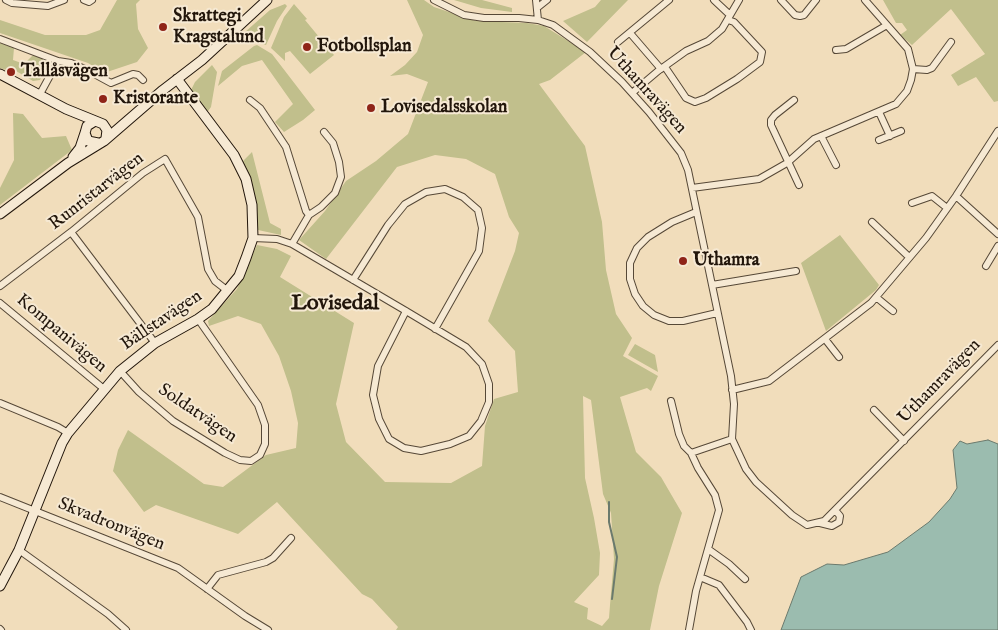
<!DOCTYPE html>
<meta charset="utf-8">
<style>
body{margin:0}
canvas{display:block;background:#f1ddbb}
</style>
<canvas width="998" height="630"></canvas>
<script>
const ctx = document.querySelector('canvas').getContext('2d');
ctx.lineJoin = 'round';
function fill(path, color) { ctx.fillStyle = color; ctx.fill(path, 'evenodd'); }
const poly = rows => new Path2D(rows.map(r => 'M' + r).join(''));
function strokePath(path, color, width, dash) { ctx.strokeStyle = color; ctx.lineWidth = width; ctx.lineCap = dash ? 'butt' : 'round'; ctx.setLineDash(dash || []); ctx.stroke(path); }
function write(font, color, halo, rows, align = 'center') {
  ctx.font = font + ' "IM FELL English",serif'; ctx.lineWidth = 4; ctx.setLineDash([]); ctx.textBaseline = 'middle'; ctx.strokeStyle = halo; ctx.fillStyle = color; for (const [text, x, y, turn = 0] of rows) {
    ctx.save(); ctx.translate(x, y); ctx.rotate((+turn || 0) * Math.PI / 180); ctx.textAlign = isNaN(turn) ? turn : align; if (halo) ctx.strokeText(text, 0, 0); ctx.fillText(text, 0, 0); ctx.restore();
  }
}
fill(poly([
 [117,0,140,0,136,4,138,29,148,48,137,62,104,73,88,63,0,33,0,20,45,35,86,35,100,30],
 [407,0,424,0,434,7,476,21,527,23,544,26,586,52,550,80,539,84,585,146,602,222,606,270,616,314,632,338,623,356,658,376,651,391,647,388,620,397,636,452,661,477,682,513,659,586,650,630,396,630,398,627,372,599,362,594,277,502,238,534,156,505,144,512,113,471,118,450,128,430,204,484,223,487,266,455,296,448,298,423,291,391,279,356,261,324,238,316,209,326,208,321,237,289,257,245,277,249,291,256,280,277,354,323,336,404,346,442,385,482,451,483,482,466,485,426,494,399,518,392,515,351,488,321,515,251,519,233,509,217,495,174,466,159,435,155,397,167,326,259,299,240,325,211,346,181,376,161,408,134,428,82,407,74,390,76,405,65,417,52,423,35],
 [583,396,591,400,603,494,611,513,614,559,610,605,609,618,602,626,587,619,588,608,574,602,599,575,600,553,594,518,585,478],
 [454,0,482,0,512,8,512,12,481,8],
 [601,0,628,0,587,42,563,21,595,7],
 [883,0,998,0,998,101,994,102,976,77,958,86,951,75,985,54,951,9,912,45,900,35,907,30,902,23,896,23],
 [285,4,287,6,277,21,266,45,252,40,245,32,270,10],
 [294,4,307,19,305,20,334,55,310,74,290,51,285,53,285,61,271,48,284,17],
 [0,43,14,48,13,60,24,64,34,54,43,59,47,62,47,67,40,80,33,81,11,68,9,71,0,68],
 [257,45,272,54,315,110,303,120,284,132,275,122,293,104,262,60,242,66,218,86,222,71,254,46],
 [212,65,217,72,211,107,206,114,190,92,195,82],
 [13,113,23,114,42,138,66,136,72,150,0,205,0,188,14,160],
 [252,152,270,223,281,229,281,235,258,230,251,179,242,162],
 [840,235,879,285,876,290,826,331,801,263],
 [635,344,655,355,658,372,628,355]
]), '#c1bf8c');
const water = poly([
 [988,440,998,444,998,630,781,630,801,577,827,564,844,565,888,552,929,522,950,499,957,488,953,450,960,441,967,444,988,440]
]);
fill(water, '#9bbcaf');
strokePath(water, '#6b7a6d', 1);
strokePath(poly([
 [609,502,609,522,617,557,612,599]
]), '#6b7a6d', 2);
const street = poly([
 [6,0,12,3,48,6,64,0],
 [84,0,89,2,92,0],
 [434,0,464,15,484,18,519,18,538,20,553,25,590,52,622,82,649,112,681,153,688,170,731,376,734,404,732,439,746,469,756,482,792,515,807,525,824,521,998,345],
 [536,0,538,20],
 [714,0,730,15],
 [781,0,795,15,800,16,804,15,816,0],
 [537,8,547,0],
 [630,33,661,69],
 [0,39,58,61,71,63,87,70,111,83,133,74,138,75,143,80],
 [618,42,669,0],
 [836,50,846,49,887,25],
 [665,67,686,98,695,102,706,98,737,79,760,62,762,52,734,22,728,20],
 [913,69,927,70,932,68,951,42],
 [632,93,658,71,686,51,708,41,722,29,739,0],
 [40,94,58,61],
 [250,100,260,108,286,147,306,211,309,215,292,244],
 [794,100,775,115,771,120,771,125,799,185],
 [879,112,890,136],
 [821,136,836,165],
 [879,140,901,131],
 [692,188,759,179,787,163,814,139,896,104,907,91,911,80,913,69,908,49,865,0],
 [956,196,998,234],
 [912,203,932,196,947,208],
 [696,212,672,222,648,237,637,248,630,263,630,279,635,294,643,306,654,315,669,321,683,321,717,313],
 [309,215,321,207,335,193,341,177,339,162,333,143,324,132],
 [872,222,909,257],
 [71,232,155,343],
 [253,238,277,239,292,244,406,311,466,347,482,364,489,384,489,402,481,421,469,436,450,444,421,451,404,448,389,439,379,419,373,395,378,366,406,311],
 [986,266,998,246],
 [353,280,388,225,405,204,426,192,445,189,463,197,478,210,482,228,479,251,435,329],
 [712,285,796,271],
 [0,286,71,232,143,173,165,159,198,217,208,269,215,281,228,291],
 [876,297,893,311],
 [0,303,104,389],
 [825,339,839,357],
 [120,371,139,392,173,421,225,453,240,460,251,461,260,455,265,444,265,425,258,405,198,319],
 [732,390,769,381,871,303,926,238,956,196,998,131],
 [671,401,679,434,684,446,691,453],
 [0,403,58,427,68,433],
 [874,410,904,441],
 [0,497,178,568,245,616,268,630],
 [820,523,832,526,839,522,840,516,835,510],
 [708,549,729,564,745,579],
 [19,550,108,614,126,630],
 [700,577,719,585,747,622,751,630],
 [207,589,218,575,266,562,273,558,291,538],
 [0,629,1,630],
 [689,630,696,591,719,510,715,495,698,468,691,453,732,439]
]);
const secondary = poly([
 [0,74,66,109,103,124,107,130,106,138],
 [95,121,87,126,85,133,88,141,98,143],
 [73,157,80,148,85,133],
 [0,214,68,163,104,141,163,90,202,60,267,0],
 [0,586,19,550,62,443,68,433,120,371,155,343,198,319,212,309,239,276,246,258,253,238,252,205,246,179,234,155,177,79]
]);
strokePath(street, '#564837', 8);
strokePath(secondary, '#22160b', 11);
strokePath(street, '#f6e9d3', 6);
strokePath(secondary, '#f6e9d3', 9);
for (const [x, y, r, color] of [
 [163,27,5,"#8f2418"],
 [307,47,5,"#8f2418"],
 [11,72,5,"#8f2418"],
 [103,99,5,"#8f2418"],
 [371,108,5,"#8f2418"],
 [683,261,5,"#8f2418"]
]) { const dot = new Path2D(); dot.arc(x, y, r, 0, 2 * Math.PI); ctx.fillStyle = color; ctx.fill(dot); strokePath(dot, '#f6e9d3', 2); }
write('bold 18px', '#22160b', '#f6e9d3', [
 ["Skrattegi",173,17],
 ["Kragstalund",173,38],
 ["Fotbollsplan",317,47],
 ["Tallåsvägen",21,72],
 ["Kristorante",113,99],
 ["Lovisedalsskolan",381,108],
 ["Uthamra",693,261]
], 'left');
write('18px', '#22160b', '#f6e9d3', [
 ["Uthamravägen",646,91,48],
 ["Runristarvägen",97,192,-38],
 ["Bällstavägen",162,321,-34],
 ["Kompanivägen",61,334,40],
 ["Uthamravägen",940,382,-46],
 ["Soldatvägen",197,414,34],
 ["Skvadronvägen",111,525,22]
]);
write('bold 22px', '#22160b', '#f6e9d3', [
 ["Lovisedal",335,304]
]);
</script>
